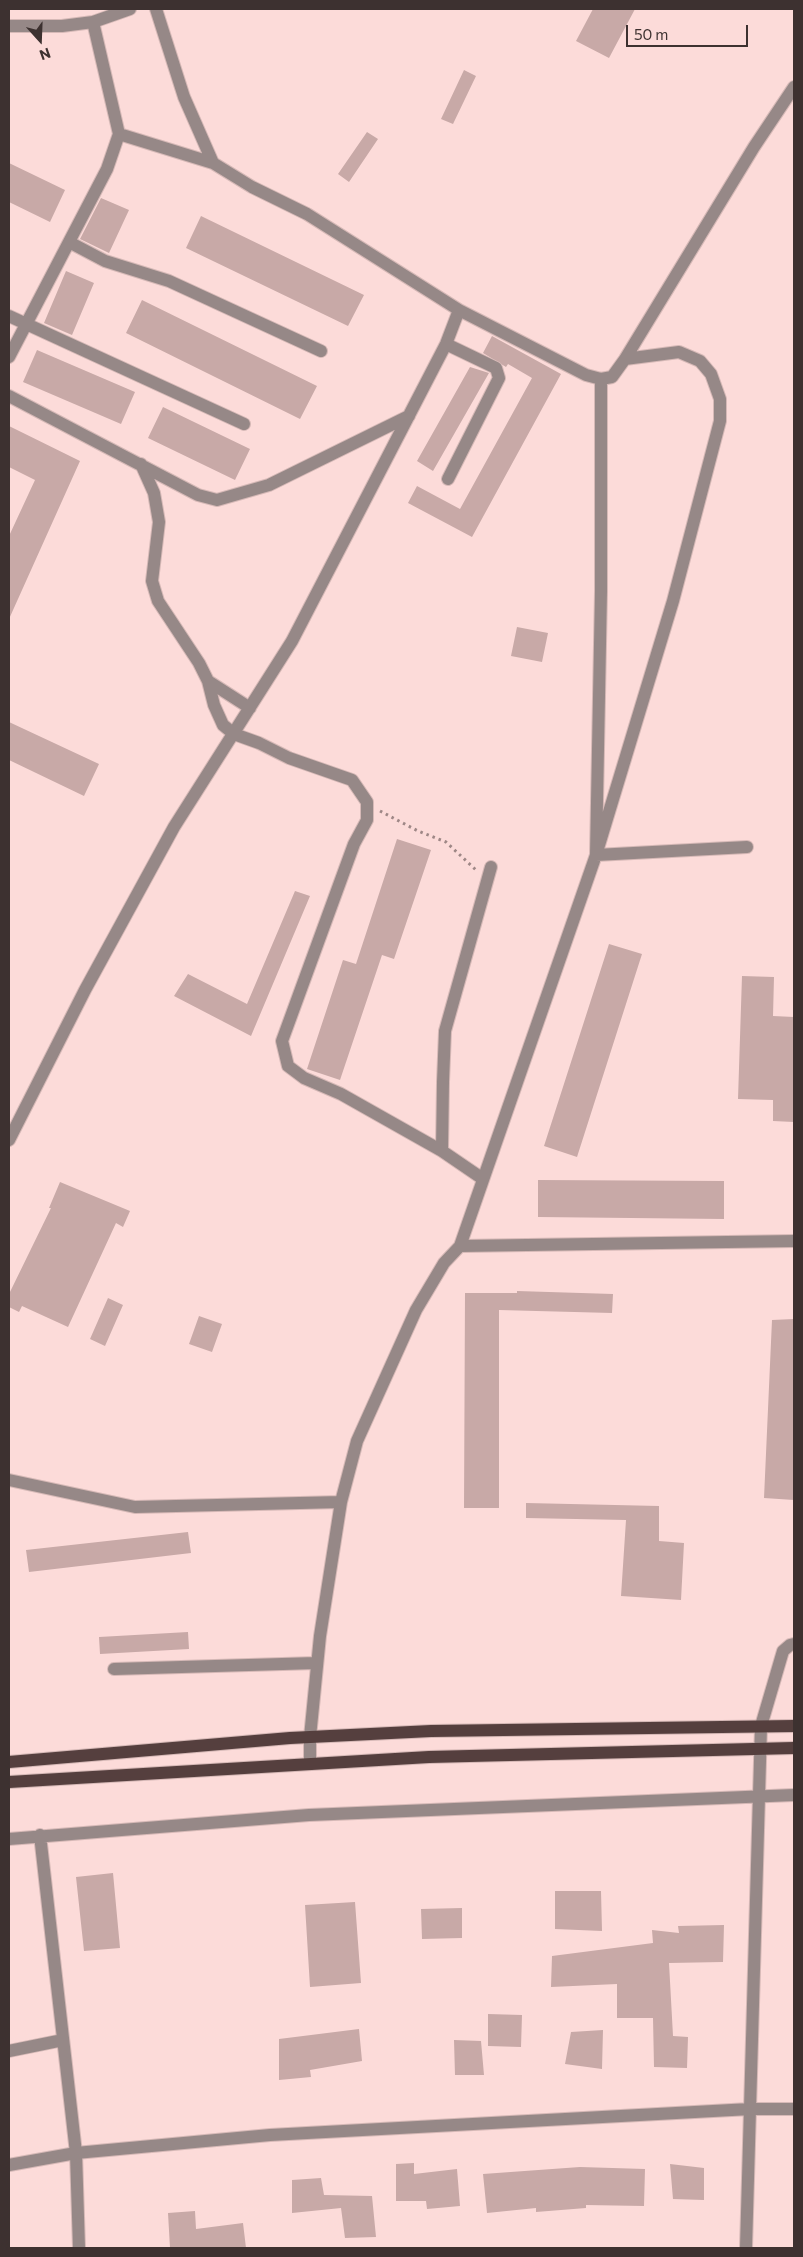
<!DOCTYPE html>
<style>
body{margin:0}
#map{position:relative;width:803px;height:2257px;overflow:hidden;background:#fcdbd9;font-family:Commissioner,sans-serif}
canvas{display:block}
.frame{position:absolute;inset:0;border:10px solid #3d3130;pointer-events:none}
.north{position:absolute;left:15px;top:15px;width:50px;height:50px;-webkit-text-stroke:4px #fcdbd9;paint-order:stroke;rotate:160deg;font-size:14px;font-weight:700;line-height:20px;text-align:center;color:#3d3130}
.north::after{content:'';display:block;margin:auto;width:18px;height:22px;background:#3d3130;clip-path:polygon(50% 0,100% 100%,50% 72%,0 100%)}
.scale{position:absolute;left:626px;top:25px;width:122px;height:22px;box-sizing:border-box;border:2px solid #3d3130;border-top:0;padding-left:6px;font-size:15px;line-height:18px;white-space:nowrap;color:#3d3130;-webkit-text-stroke:4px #fcdbd9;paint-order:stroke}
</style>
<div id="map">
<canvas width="803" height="2257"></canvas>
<div class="frame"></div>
<div class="north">N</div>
<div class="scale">50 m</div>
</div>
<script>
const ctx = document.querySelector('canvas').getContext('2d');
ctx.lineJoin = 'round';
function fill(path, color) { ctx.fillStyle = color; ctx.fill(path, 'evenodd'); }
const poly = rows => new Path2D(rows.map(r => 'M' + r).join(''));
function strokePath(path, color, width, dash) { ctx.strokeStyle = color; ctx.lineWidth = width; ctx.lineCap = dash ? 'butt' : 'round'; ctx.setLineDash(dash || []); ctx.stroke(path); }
fill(poly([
 [593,9,635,9,609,58,576,41],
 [464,70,476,76,453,124,441,119],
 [367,132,378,139,349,182,338,174],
 [9,163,65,190,50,222,9,202],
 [101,198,129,210,109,253,80,239],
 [201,216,364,295,348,326,186,248],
 [66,271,94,283,72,335,44,323],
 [142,300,317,386,300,419,126,333],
 [492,336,561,374,472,537,408,503,417,486,460,509,532,378,508,364,506,367,483,353],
 [37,350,135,392,121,424,23,382],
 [470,367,489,373,433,471,417,461],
 [163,407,250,449,235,480,148,438],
 [9,426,80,461,9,619,9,536,35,480,9,467],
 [517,627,548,633,542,662,511,656],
 [9,722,99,764,84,796,9,760],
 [397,839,431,850,394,959,382,955,340,1080,307,1069,343,960,356,964],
 [295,891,310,896,251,1036,174,996,188,974,247,1004],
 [609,944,642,954,577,1157,544,1146],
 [742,976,774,977,773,1016,794,1017,794,1122,773,1121,773,1100,738,1099],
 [538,1180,724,1181,724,1219,538,1217],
 [60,1182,130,1211,123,1227,116,1223,68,1327,22,1306,19,1312,9,1307,9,1294,51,1208,49,1208],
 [517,1291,613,1294,612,1313,499,1310,499,1508,464,1508,465,1293,517,1293],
 [108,1298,123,1305,105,1346,90,1339],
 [199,1316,222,1324,212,1352,189,1344],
 [794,1319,794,1500,764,1498,772,1320],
 [526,1503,659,1506,659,1541,684,1543,681,1600,621,1596,626,1520,526,1518],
 [188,1532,191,1553,29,1572,26,1550],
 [188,1632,189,1649,100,1654,99,1637],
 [113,1873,120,1948,84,1951,76,1877],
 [555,1891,601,1891,602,1931,555,1929],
 [355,1902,361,1983,310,1987,305,1905],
 [462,1908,462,1938,422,1939,421,1909],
 [724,1925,723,1962,669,1963,673,2036,688,2037,687,2068,654,2067,653,2018,617,2018,617,1984,551,1987,552,1956,653,1943,652,1930,679,1933,678,1926],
 [488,2014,522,2015,521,2047,488,2046],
 [359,2029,362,2061,310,2070,311,2077,279,2080,279,2039],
 [603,2030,602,2069,565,2064,571,2032],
 [454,2040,481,2041,484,2075,455,2075],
 [414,2163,414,2174,457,2169,460,2206,427,2209,426,2201,396,2201,396,2164],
 [670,2164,704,2168,704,2200,673,2199],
 [580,2167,645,2169,644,2206,586,2205,586,2208,536,2212,536,2208,487,2213,483,2174],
 [321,2178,324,2195,372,2196,376,2237,345,2238,341,2208,292,2213,292,2180],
 [195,2211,196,2229,243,2223,246,2248,170,2248,168,2213]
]), '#c8a9a7');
const minor = poly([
 [156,9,184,97,213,163,252,187,307,214,459,310],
 [9,26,62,26,93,22,130,9],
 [119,134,213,163],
 [69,242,105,261,169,281,321,351],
 [9,316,244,424],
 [446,344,496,368,499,378,448,479],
 [9,357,107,169,119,134,93,22],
 [601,379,601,591,596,855,747,847],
 [9,396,198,495,217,500,269,485,409,416],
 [141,464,154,493,159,522,152,581,158,601,199,663,208,681,214,705,223,725,234,734,259,743,289,758,352,780,367,802,367,820,354,844,282,1041,288,1066,304,1078,341,1094,442,1151],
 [208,681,250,708],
 [9,1140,85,990,174,827,292,641,446,344,459,310,586,375,601,379,612,377,625,359,754,147,794,87],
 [483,1179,442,1151,443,1082,445,1031,491,867],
 [460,1246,596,855,673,601,720,421,720,399,711,374,700,361,679,352,625,359],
 [9,1480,135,1507,341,1502],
 [114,1669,316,1663],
 [310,1764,310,1737,320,1636,341,1502,357,1441,416,1310,444,1263,460,1246,794,1241],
 [40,1835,76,2153,79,2248],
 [9,1839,309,1815,794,1795],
 [9,2051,63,2040],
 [9,2165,76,2153,270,2135,750,2109,794,2109],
 [746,2248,761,1726,783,1651,790,1645,794,1644]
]);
const major = poly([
 [9,1762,290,1738,431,1731,794,1726],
 [9,1782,429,1757,794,1748]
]);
strokePath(minor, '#d6b9b7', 14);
strokePath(major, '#d6b9b7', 14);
strokePath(poly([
 [380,811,418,831,446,842,476,870]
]), '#9e8786', 3, [2.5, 4]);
strokePath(minor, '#968887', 12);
strokePath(major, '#553f3e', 12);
</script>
